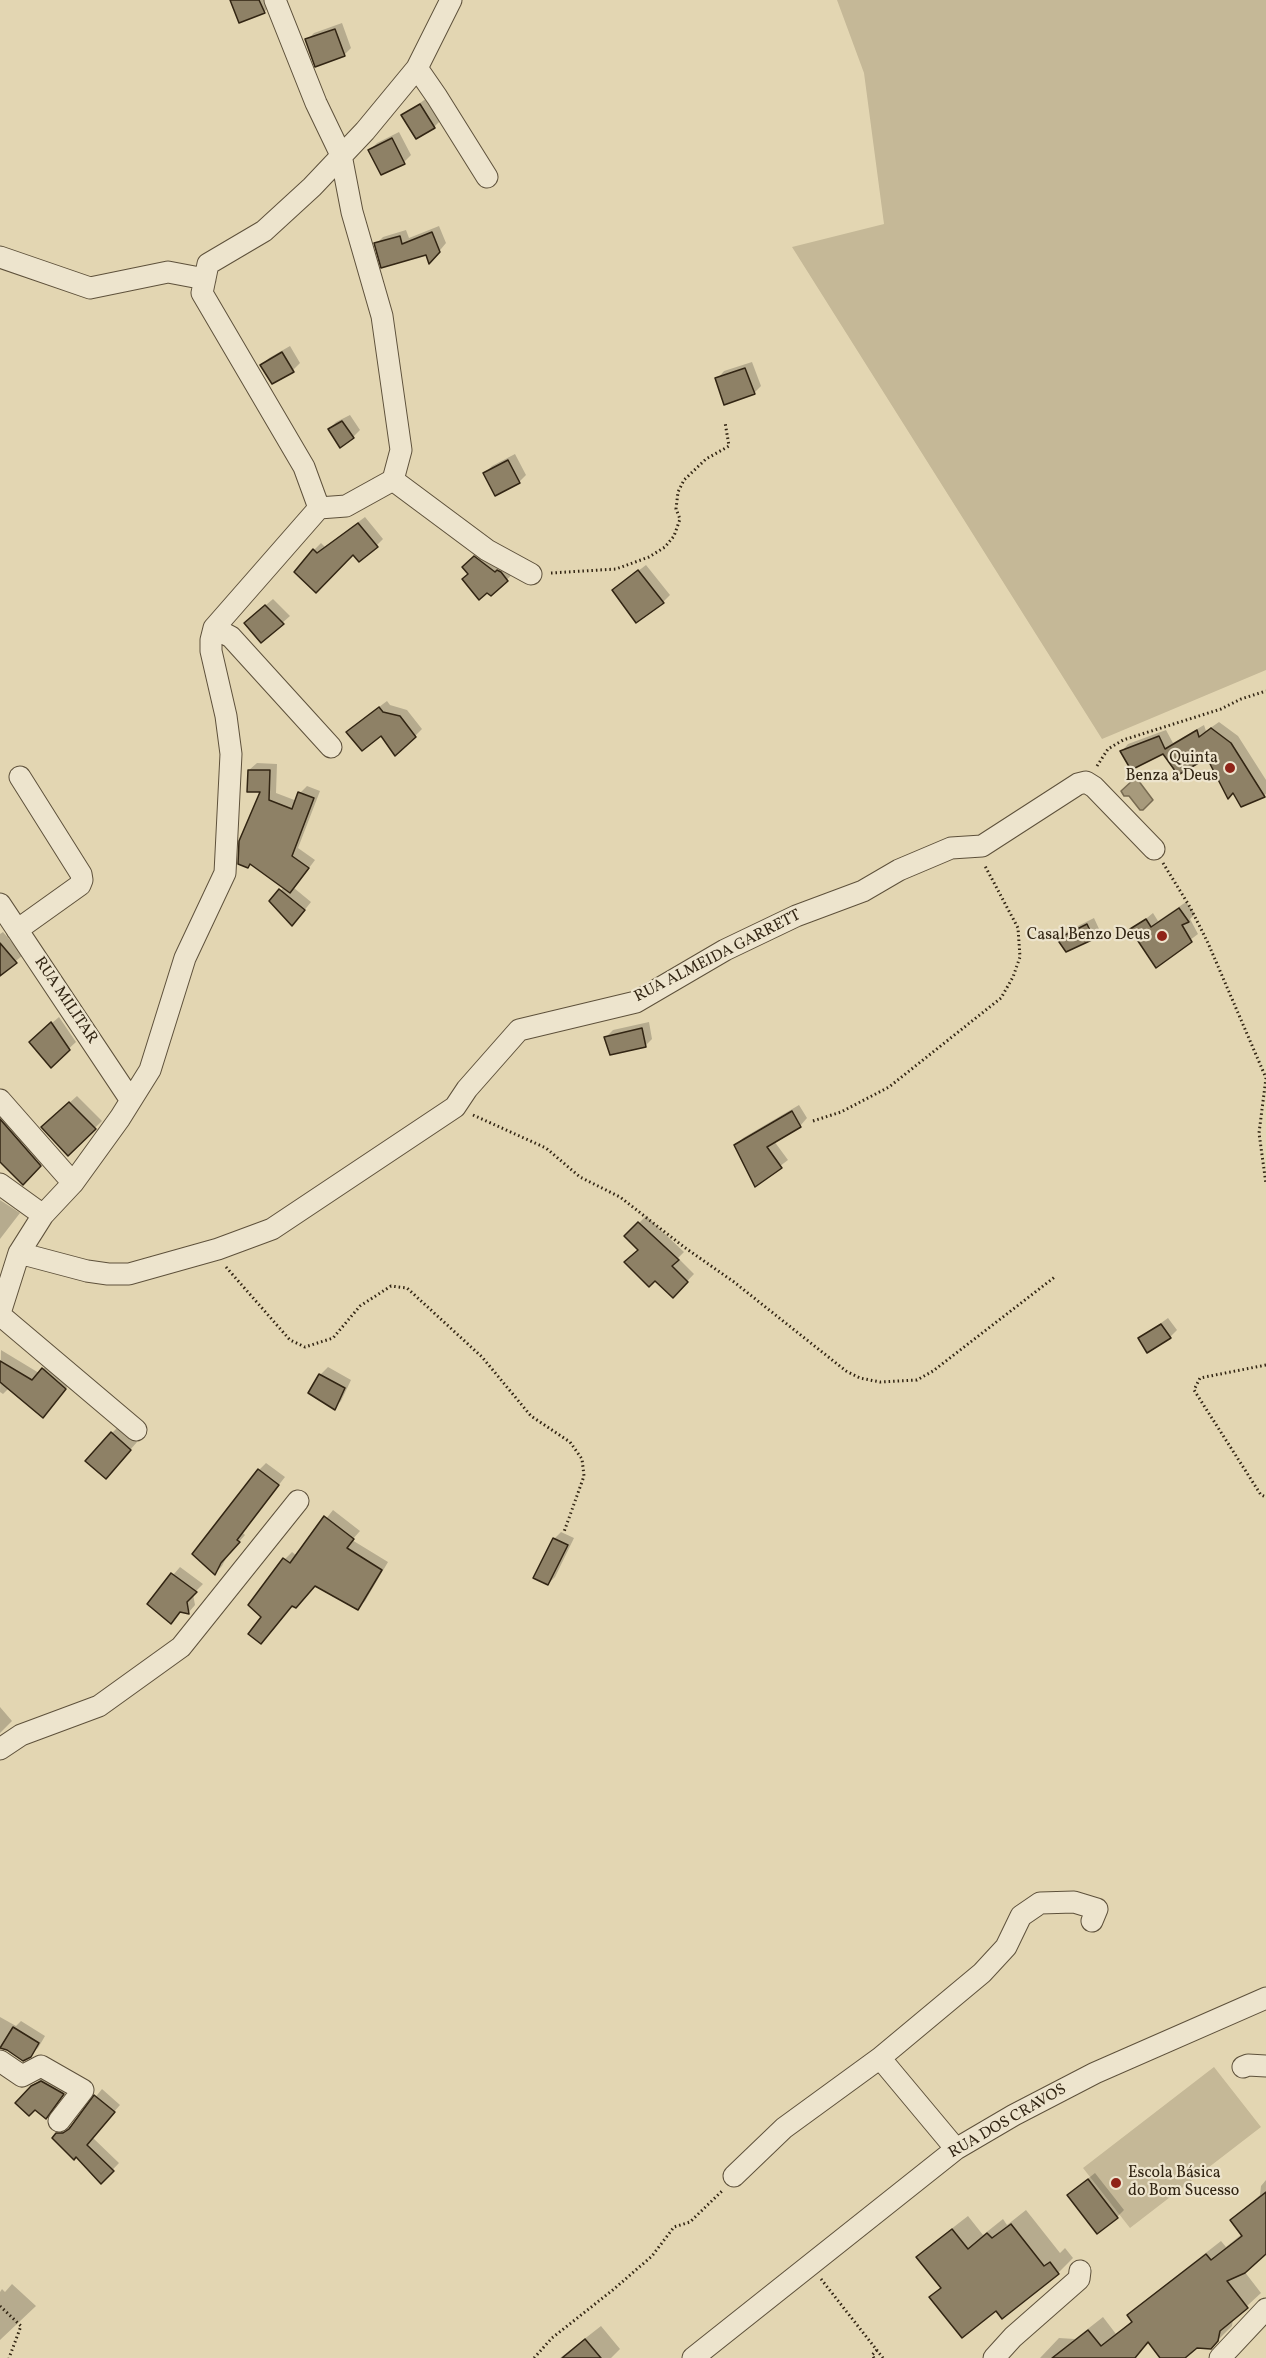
<!DOCTYPE html>
<html>
<head>
<meta charset="utf-8">
<style>
	body { margin:0 }
	canvas { display:block; background:#e3d6b2 }
</style>
</head>
<body>
<canvas width="1266" height="2358"></canvas>
<script>
const ctx = document.querySelector('canvas').getContext('2d');
ctx.lineJoin = 'round';
function fillPath(path, color) { ctx.fillStyle = color; ctx.fill(path, 'evenodd'); }
const poly = rows => new Path2D(rows.map(r => 'M' + r).join(''));
function strokePath(path, color, width, dash) { ctx.strokeStyle = color; ctx.lineWidth = width; ctx.lineCap = dash ? 'butt' : 'round'; ctx.setLineDash(dash || []); ctx.stroke(path); }
function label(font, color, halo, rows, align = 'center') {
  ctx.font = font + ' Vollkorn,serif'; ctx.lineWidth = 4.5; ctx.setLineDash([]); ctx.textBaseline = 'middle'; ctx.strokeStyle = halo; ctx.fillStyle = color; for (const [text, x, y, turn = 0] of rows) {
    ctx.save(); ctx.translate(x, y); ctx.rotate((+turn || 0) * Math.PI / 180); ctx.textAlign = isNaN(turn) ? turn : align; if (halo) ctx.strokeText(text, 0, 0); ctx.fillText(text, 0, 0); ctx.restore();
  }
}
fillPath(poly([
	[837,0,1266,0,1266,670,1102,739,792,247,884,224,864,73],
	[1214,2067,1261,2127,1130,2228,1083,2168]
]), '#c5b897');
const water = poly([
	[1133,780,1138,780,1153,800,1143,810,1140,810,1129,796,1124,796,1121,791,1133,780]
]);
fillPath(water, '#a79a7c');
strokePath(water, '#786b52', 1.5);
fillPath(poly([
	[233,0,269,0,271,5,264,12],
	[342,23,351,48,344,55,307,40,314,33],
	[427,98,441,120,434,127,403,115],
	[399,132,411,155,404,162,370,150,377,143],
	[439,226,446,243,436,255,376,244,383,237,406,230,409,238],
	[290,346,300,363,293,370,272,382,262,365,269,358],
	[752,362,761,386,754,393,717,379,724,371],
	[350,415,360,430,353,437,329,429,336,422],
	[515,454,526,475,519,482,485,473,492,466],
	[365,517,383,539,376,546,353,553,316,591,314,550,321,543,325,547],
	[482,550,514,573,491,594,471,560],
	[646,565,670,595,663,602,621,584],
	[273,599,290,616,262,641,253,616],
	[387,701,390,705,407,710,422,729,415,736,381,733,355,725],
	[1219,722,1238,736,1266,780,1266,794,1241,806,1234,791,1207,756,1164,752,1122,751,1128,744,1166,730,1173,743,1204,725,1206,731],
	[257,763,277,764,276,793,297,801,300,793,307,786,320,791,298,848,315,860,294,888,311,902,299,917,271,901,284,887,262,791,249,770],
	[1186,902,1195,914,1190,919,1198,934,1157,965,1132,930,1153,913,1158,921],
	[1094,918,1100,931,1093,938,1059,939,1066,932],
	[3,932,23,955,0,974,0,934],
	[59,1017,76,1042,51,1065,38,1035],
	[649,1022,652,1039,645,1046,606,1037,613,1030],
	[77,1096,102,1121,68,1154,50,1120],
	[799,1105,807,1118,800,1126,774,1141,788,1160,755,1185,736,1145,743,1138],
	[0,1106,47,1158,23,1183,0,1160],
	[0,1200,20,1213,0,1239],
	[646,1216,684,1252,678,1258,694,1274,673,1296,640,1250,626,1236],
	[1168,1318,1177,1330,1170,1337,1140,1338],
	[1,1350,39,1373,50,1362,72,1381,49,1409,9,1388,3,1394,0,1392],
	[328,1367,351,1380,341,1401,334,1408,310,1393,321,1374],
	[119,1426,137,1442,113,1470,112,1433],
	[266,1463,285,1477,242,1532,245,1535,228,1554,222,1566,215,1573,259,1470],
	[333,1510,360,1531,352,1540,388,1562,365,1601,358,1608,315,1584,293,1604,264,1617,250,1605,285,1559,292,1552,297,1556],
	[561,1532,574,1538,555,1577,548,1584,554,1539],
	[180,1567,203,1584,193,1594,195,1605,189,1612,149,1603],
	[0,1707,12,1721,0,1733],
	[0,2017,16,2026,21,2021,45,2036,38,2048,30,2055,0,2048],
	[49,2074,68,2086,53,2110,46,2117,35,2108,17,2103,40,2079],
	[102,2089,120,2105,92,2137,119,2163,101,2182,57,2134,65,2127,72,2126],
	[1095,2173,1124,2210,1117,2217,1076,2188],
	[1266,2180,1266,2253,1244,2271,1261,2293,1233,2319,1232,2326,1210,2348,1197,2347,1182,2358,1162,2358,1150,2342,1133,2358,1040,2358,1059,2338,1075,2339,1103,2317,1116,2334,1133,2320,1129,2316,1143,2302,1221,2241,1226,2247,1242,2234,1232,2220,1260,2195,1261,2186],
	[1026,2210,1060,2253,1065,2248,1073,2258,1058,2273,1002,2316,996,2309,931,2297,942,2287,918,2257,933,2243,968,2216,983,2235,1003,2219,1007,2225],
	[12,2284,36,2306,0,2340,0,2292,2,2289,5,2292],
	[601,2326,620,2349,611,2358,560,2358]
]), '#0003');
const building = poly([
	[230,0,259,0,265,13,239,23,230,0],
	[335,29,345,56,315,67,305,39,335,29],
	[420,104,435,128,416,139,401,115,420,104],
	[392,138,405,164,381,175,368,150,392,138],
	[432,232,440,252,429,264,426,255,381,268,374,243,400,236,402,244,432,232],
	[282,352,294,372,272,384,260,365,282,352],
	[745,368,755,394,724,405,715,378,745,368],
	[342,421,354,438,340,448,328,429,342,421],
	[508,460,520,483,495,496,483,473,508,460],
	[358,523,378,547,359,562,353,555,316,593,294,572,313,549,317,553,358,523],
	[474,556,495,572,497,570,501,572,508,581,491,596,487,593,479,600,462,579,468,574,462,567,474,556],
	[638,570,664,603,636,623,612,590,638,570],
	[265,605,284,624,261,643,244,623,265,605],
	[379,707,383,712,400,716,416,737,395,756,381,736,362,751,346,732,379,707],
	[1211,728,1231,743,1265,797,1241,807,1233,793,1228,799,1207,758,1178,775,1163,754,1131,770,1120,751,1159,736,1165,749,1197,730,1199,737,1211,728],
	[248,770,270,770,269,800,292,809,298,792,314,798,292,856,309,868,290,893,250,864,248,868,238,864,239,841,260,792,247,792,248,770],
	[279,889,305,910,292,926,269,901,279,889],
	[1179,908,1189,922,1182,925,1192,942,1156,968,1130,929,1146,919,1151,927,1179,908],
	[1087,924,1094,939,1066,952,1057,939,1087,924],
	[0,943,17,963,0,976,0,943],
	[51,1022,70,1050,51,1068,29,1042,51,1022],
	[642,1028,646,1047,610,1055,604,1037,642,1028],
	[69,1102,96,1129,68,1156,41,1127,69,1102],
	[792,1111,801,1127,767,1147,782,1168,755,1187,734,1145,792,1111],
	[0,1119,41,1166,23,1185,0,1162,0,1119],
	[638,1222,679,1260,672,1266,688,1282,673,1298,655,1281,649,1287,624,1262,638,1250,624,1236,638,1222],
	[1161,1324,1171,1338,1147,1353,1138,1338,1161,1324],
	[0,1361,32,1380,42,1368,66,1389,43,1418,0,1382,0,1361],
	[319,1374,345,1388,335,1410,308,1393,319,1374],
	[111,1432,131,1450,106,1479,85,1461,111,1432],
	[258,1469,279,1485,237,1540,240,1542,221,1563,215,1575,192,1554,258,1469],
	[324,1516,354,1539,347,1548,382,1570,358,1610,315,1586,296,1608,292,1606,261,1644,248,1634,261,1617,248,1605,283,1558,290,1563,324,1516],
	[553,1538,568,1545,548,1585,533,1578,553,1538],
	[171,1573,197,1592,187,1602,189,1614,180,1612,171,1624,147,1604,171,1573],
	[13,2027,39,2043,31,2057,23,2061,7,2050,0,2048,13,2027],
	[41,2081,64,2094,46,2119,35,2110,29,2116,15,2103,31,2086,41,2081],
	[94,2095,115,2112,87,2145,114,2171,101,2184,76,2157,74,2160,52,2138,56,2133,63,2133,69,2129,94,2095],
	[1088,2179,1118,2218,1097,2234,1067,2195,1088,2179],
	[1266,2192,1266,2254,1245,2273,1227,2281,1248,2308,1220,2331,1218,2341,1211,2349,1197,2348,1185,2358,1160,2358,1148,2342,1135,2358,1052,2358,1088,2330,1101,2346,1132,2322,1127,2315,1206,2254,1211,2260,1242,2236,1230,2220,1266,2192],
	[1011,2224,1044,2266,1050,2262,1059,2274,1002,2319,996,2311,962,2338,929,2297,941,2288,916,2257,952,2229,968,2249,987,2233,992,2238,1011,2224],
	[585,2339,601,2358,562,2358,585,2339]
]);
fillPath(building, '#8e8166');
strokePath(building, '#322513', 1.5);
const minor = poly([
	[275,0,316,103,341,155,352,212,382,316,401,450,393,480,346,506,319,508],
	[417,68,437,97,487,177],
	[0,257,90,288,168,272,205,279],
	[393,480,487,550,531,574],
	[319,508,304,467,202,293,208,264,264,231,312,187,365,131,417,68,451,0],
	[214,628,231,637,331,747],
	[0,904,130,1099],
	[17,930,80,885,82,880,81,874,20,777],
	[0,1100,73,1183],
	[0,1184,43,1215],
	[19,1253,87,1271,108,1274,129,1274,218,1249,272,1229,455,1107,467,1089,519,1030,636,1002,725,950,796,916,863,891,899,870,951,848,982,846,1078,784,1086,782,1094,787,1154,849],
	[0,1313,19,1253,43,1215,73,1183,120,1118,150,1070,185,958,225,873,231,754,226,716,211,651,211,640,214,628,319,508],
	[0,1315,136,1430],
	[0,1749,21,1735,99,1706,181,1647,298,1501],
	[880,2058,982,1973,1006,1947,1021,1916,1040,1903,1074,1902,1097,1909,1092,1921],
	[0,2061,22,2076,41,2066,83,2090,59,2121],
	[1243,2067,1248,2065,1266,2066],
	[734,2176,784,2128,880,2058,956,2149],
	[693,2358,956,2149,1014,2115,1095,2073,1266,1998],
	[994,2358,1013,2337,1079,2279,1080,2271],
	[1220,2358,1266,2309]
]);
strokePath(minor, '#5e513b', 23);
strokePath(poly([
	[551,573,616,569,649,557,665,547,674,536,680,519,676,509,678,492,684,480,706,459,729,446,725,422],
	[1097,766,1108,749,1123,740,1221,709,1241,699,1266,691],
	[1163,863,1190,907,1208,943,1266,1078,1259,1133,1266,1184],
	[473,1115,546,1148,580,1177,620,1197,684,1247,734,1282,846,1371,860,1378,880,1382,917,1380,933,1371,1056,1276],
	[813,1121,841,1112,889,1087,1001,998,1013,977,1020,957,1018,928,984,864],
	[226,1267,290,1340,305,1347,333,1338,360,1306,391,1286,407,1288,482,1357,531,1416,570,1442,582,1459,584,1476,564,1532],
	[1266,1365,1200,1378,1194,1390,1261,1495,1266,1497],
	[821,2279,883,2358],
	[0,2306,21,2326,9,2358],
	[534,2358,552,2338,614,2289,652,2256,674,2227,690,2222,722,2191],
	[874,2358,872,2355,877,2350]
]), '#322513', 3, [1.5, 3]);
strokePath(minor, '#ede4cd', 21);
for (const [x, y, r, color] of [
	[1230,768,6,"#8f2418"],
	[1162,936,6,"#8f2418"],
	[1116,2183,6,"#8f2418"]
]) { const dot = new Path2D(); dot.arc(x, y, r, 0, 2 * Math.PI); ctx.fillStyle = color; ctx.fill(dot); strokePath(dot, '#ede4cd', 2); }
label('16px', '#322513', '#ede4cd', [
	["Quinta",1218,759],
	["Benza a Deus",1218,777],
	["Casal Benzo Deus",1150,936],
	["Escola Básica",1128,2174,"left"],
	["do Bom Sucesso",1128,2192,"left"]
], 'right');
label('16px', '#322513', '#ede4cd', [
	["RUA ALMEIDA GARRETT",718,957,-27],
	["RUA MILITAR",65,1001,56],
	["RUA DOS CRAVOS",1008,2122,-30]
]);
</script>
</body>
</html>
